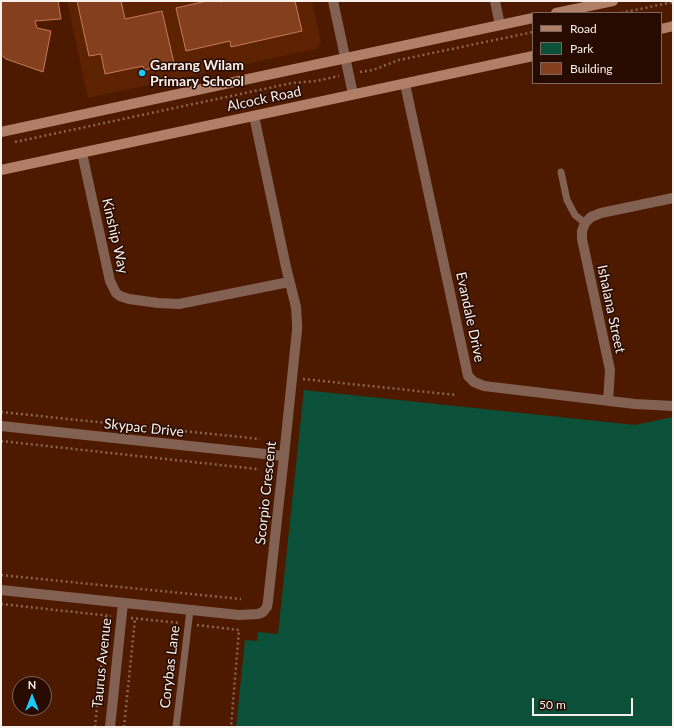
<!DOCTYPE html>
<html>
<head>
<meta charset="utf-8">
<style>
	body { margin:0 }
	#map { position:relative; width:674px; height:728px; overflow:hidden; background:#4d1a00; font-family:Lato,sans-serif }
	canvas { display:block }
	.frame { position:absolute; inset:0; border:2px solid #f9f0ec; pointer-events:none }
	.legend { position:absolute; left:532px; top:12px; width:130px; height:72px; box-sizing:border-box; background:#270b01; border:1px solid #7b675f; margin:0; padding:5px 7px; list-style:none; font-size:12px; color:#f9f0ec }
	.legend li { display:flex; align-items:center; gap:8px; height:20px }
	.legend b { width:20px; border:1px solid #7b675f }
	.north { position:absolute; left:12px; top:676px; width:40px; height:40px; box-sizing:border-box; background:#270b01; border:1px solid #7b675f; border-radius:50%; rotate:0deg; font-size:11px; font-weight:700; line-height:16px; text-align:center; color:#f9f0ec }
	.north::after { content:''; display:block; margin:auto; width:14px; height:18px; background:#1bcafc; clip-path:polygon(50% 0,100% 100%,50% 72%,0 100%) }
	.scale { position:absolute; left:532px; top:698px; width:101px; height:18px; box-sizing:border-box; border:2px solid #f9f0ec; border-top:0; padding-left:5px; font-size:12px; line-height:14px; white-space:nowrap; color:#f9f0ec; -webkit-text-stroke:3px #270b01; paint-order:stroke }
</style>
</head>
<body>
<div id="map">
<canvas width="674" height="728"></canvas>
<div class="frame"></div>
<ul class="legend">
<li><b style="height:5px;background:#b17e67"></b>Road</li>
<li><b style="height:11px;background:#0b513a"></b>Park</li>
<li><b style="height:11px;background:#84401e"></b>Building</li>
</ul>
<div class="north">N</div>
<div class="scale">50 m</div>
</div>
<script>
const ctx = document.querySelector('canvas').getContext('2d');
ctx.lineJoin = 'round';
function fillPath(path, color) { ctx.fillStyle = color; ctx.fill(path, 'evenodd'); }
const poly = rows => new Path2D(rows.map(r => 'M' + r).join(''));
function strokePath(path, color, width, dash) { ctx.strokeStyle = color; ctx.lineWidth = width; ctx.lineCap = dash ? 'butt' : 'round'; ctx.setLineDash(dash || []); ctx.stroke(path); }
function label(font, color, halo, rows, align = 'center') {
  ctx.font = font + ' Lato,sans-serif'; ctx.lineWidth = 3; ctx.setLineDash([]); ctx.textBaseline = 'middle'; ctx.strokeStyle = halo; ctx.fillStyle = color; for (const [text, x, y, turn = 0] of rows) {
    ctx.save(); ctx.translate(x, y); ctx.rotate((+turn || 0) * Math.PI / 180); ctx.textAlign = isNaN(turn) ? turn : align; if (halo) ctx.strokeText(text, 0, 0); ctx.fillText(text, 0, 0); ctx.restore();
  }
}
fillPath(poly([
	[67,1,312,1,321,42,316,49,88,98]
]), '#5c2202');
fillPath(poly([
	[304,390,635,425,673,417,673,727,236,727,245,640,257,641,258,632,278,634]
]), '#0b513a');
const building = poly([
	[1,1,58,1,61,19,35,21,37,28,51,31,43,72,6,59,1,55,1,1],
	[77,1,121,1,125,19,162,11,174,63,144,70,143,66,105,74,101,54,89,56,77,1],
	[207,1,220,1,220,2,224,1,295,1,302,31,231,47,230,41,186,51,176,8,207,1]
]);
fillPath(building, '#84401e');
strokePath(building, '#c67a57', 1);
strokePath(poly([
	[621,13,673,2],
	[360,72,373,70,399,60,533,32],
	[15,142,292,83,316,81,339,76],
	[303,379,456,395],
	[1,412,260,439],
	[1,441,257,469],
	[1,575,241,599],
	[1,604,111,616],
	[131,618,180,623],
	[197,625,239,630,231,727],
	[95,727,106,616],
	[124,727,135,619]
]), '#896552', 2.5, [2, 3]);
strokePath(poly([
	[561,172,567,200,575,215,585,223],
	[176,727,190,610]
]), '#826153', 7);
strokePath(poly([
	[333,1,353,94],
	[495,1,500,25],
	[405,84,468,376,474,382,484,386,635,404,673,406],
	[82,153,110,281,116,293,120,296,129,299,158,303,179,304,289,282],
	[608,401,610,370,582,239,582,231,585,223,591,217,601,213,673,198],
	[1,426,284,456],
	[1,590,239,615,258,614,263,612,267,607,268,601,284,456,297,330,297,323,296,307,286,267,254,116],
	[110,727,123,603]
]), '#826153', 10);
strokePath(poly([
	[556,13,613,1],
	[661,29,673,26],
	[1,132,533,18],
	[1,170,533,56]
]), '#b17e67', 10);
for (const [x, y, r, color] of [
	[142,73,4,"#1bcafc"]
]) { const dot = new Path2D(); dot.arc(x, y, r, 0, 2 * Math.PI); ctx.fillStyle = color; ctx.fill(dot); strokePath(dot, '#270b01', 1.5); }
label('bold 14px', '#f9f0ec', '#270b01', [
	["Garrang Wilam",150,65],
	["Primary School",150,81]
], 'left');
label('14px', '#f9f0ec', '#270b01', [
	["Alcock Road",264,99,-12],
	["Kinship Way",115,236,77],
	["Ishalana Street",611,309,78],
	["Evandale Drive",470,317,78],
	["Skypac Drive",144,428,6],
	["Scorpio Crescent",266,493,-84],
	["Taurus Avenue",102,663,-84],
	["Corybas Lane",170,667,-83]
]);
</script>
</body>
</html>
